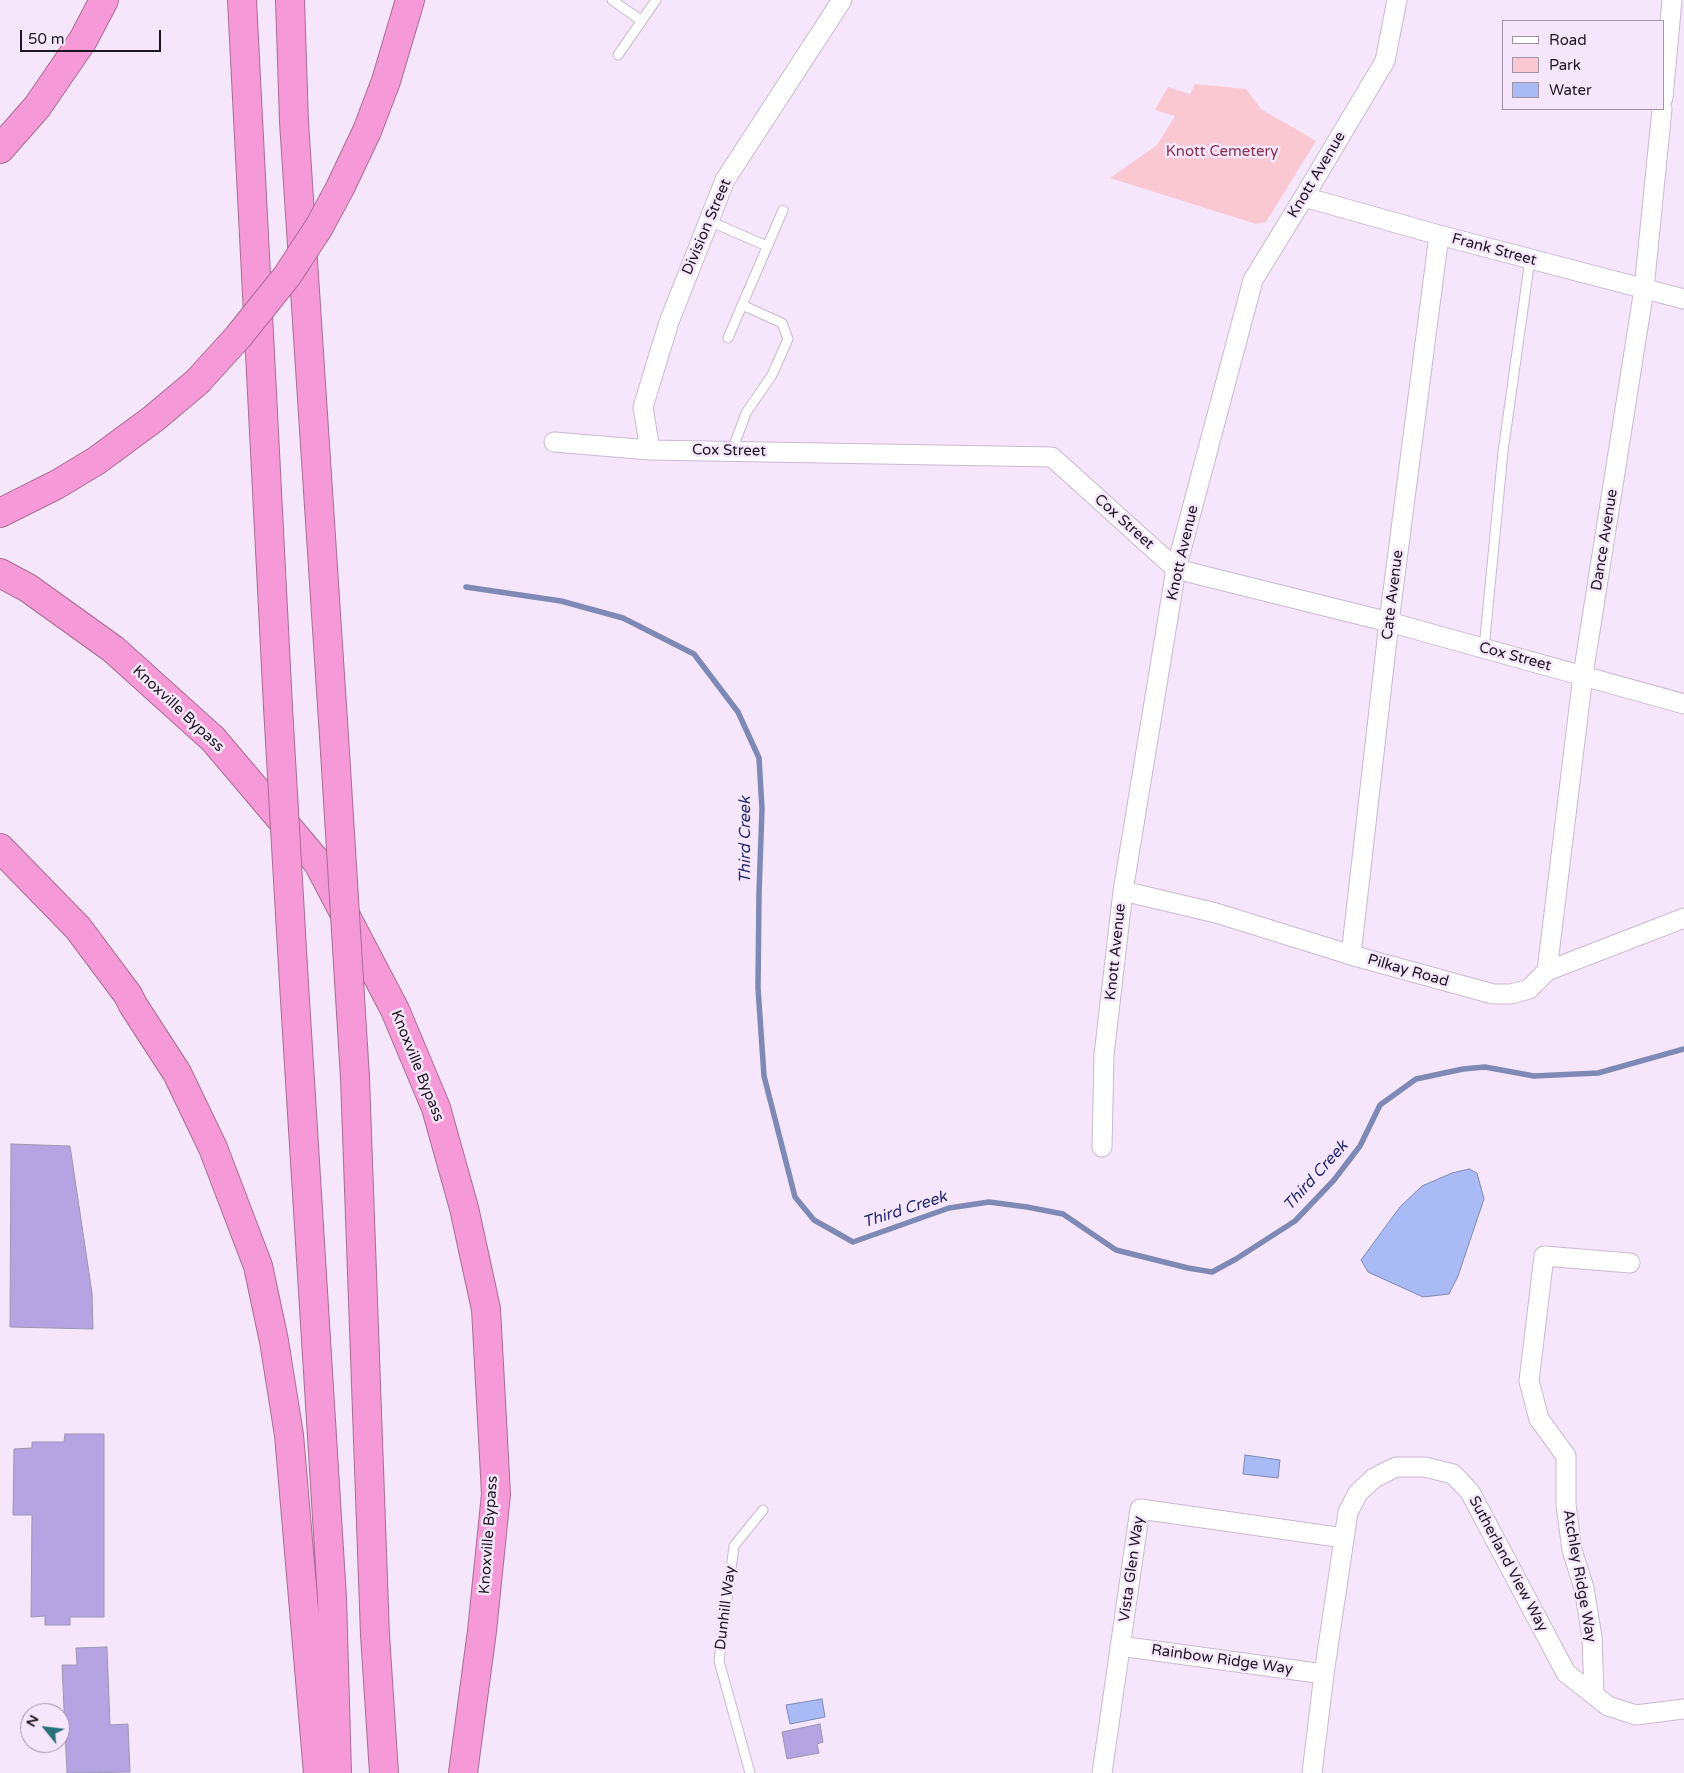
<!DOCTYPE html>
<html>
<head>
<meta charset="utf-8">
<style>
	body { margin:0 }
	#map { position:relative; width:1684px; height:1773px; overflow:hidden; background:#f6e6fc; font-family:"Varela Round",sans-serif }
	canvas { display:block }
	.legend { position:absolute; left:1502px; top:20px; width:162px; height:90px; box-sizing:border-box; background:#f6e6fc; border:1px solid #a093a4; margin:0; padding:6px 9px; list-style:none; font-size:15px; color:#1e1720 }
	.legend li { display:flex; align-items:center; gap:10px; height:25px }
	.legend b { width:25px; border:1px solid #a093a4 }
	.north { position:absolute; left:20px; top:1703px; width:50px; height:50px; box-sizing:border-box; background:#f6e6fc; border:1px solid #a093a4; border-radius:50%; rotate:299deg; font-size:14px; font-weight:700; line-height:20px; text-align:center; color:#1e1720 }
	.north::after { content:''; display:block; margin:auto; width:18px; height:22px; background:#287179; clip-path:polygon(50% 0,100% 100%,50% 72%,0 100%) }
	.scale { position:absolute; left:20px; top:30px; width:141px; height:22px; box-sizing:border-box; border:2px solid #1e1720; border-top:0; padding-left:6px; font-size:15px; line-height:18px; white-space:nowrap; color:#1e1720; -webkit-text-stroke:4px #f6e6fc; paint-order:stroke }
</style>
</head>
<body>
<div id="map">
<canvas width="1684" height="1773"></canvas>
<ul class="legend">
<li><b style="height:6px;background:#fff"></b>Road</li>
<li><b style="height:14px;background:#fac8d3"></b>Park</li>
<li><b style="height:14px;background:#a9baf5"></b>Water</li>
</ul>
<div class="north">N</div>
<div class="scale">50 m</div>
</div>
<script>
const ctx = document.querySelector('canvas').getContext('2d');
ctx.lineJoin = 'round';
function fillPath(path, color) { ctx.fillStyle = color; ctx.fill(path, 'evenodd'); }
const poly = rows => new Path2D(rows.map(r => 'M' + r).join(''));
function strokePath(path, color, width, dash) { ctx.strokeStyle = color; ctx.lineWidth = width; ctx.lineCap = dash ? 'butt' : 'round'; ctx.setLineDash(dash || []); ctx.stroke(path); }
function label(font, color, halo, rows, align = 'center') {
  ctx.font = font + ' "Varela Round",sans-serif'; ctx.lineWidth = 5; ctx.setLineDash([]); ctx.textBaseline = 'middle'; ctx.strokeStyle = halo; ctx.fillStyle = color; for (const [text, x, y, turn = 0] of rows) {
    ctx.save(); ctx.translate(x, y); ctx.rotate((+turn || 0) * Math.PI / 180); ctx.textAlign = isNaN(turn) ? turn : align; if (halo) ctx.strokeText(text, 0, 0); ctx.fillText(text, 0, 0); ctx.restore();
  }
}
fillPath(poly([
	[1195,84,1246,89,1261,109,1316,141,1266,222,1256,224,1110,178,1157,145,1175,116,1155,110,1168,87,1190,94]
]), '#fac8d3');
const water = poly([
	[1469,1169,1477,1173,1484,1199,1458,1276,1449,1294,1423,1297,1368,1272,1361,1260,1400,1207,1422,1186,1452,1173,1469,1169],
	[1245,1455,1280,1460,1278,1478,1243,1474,1245,1455],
	[822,1699,825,1717,790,1724,786,1705,822,1699]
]);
fillPath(water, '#a9baf5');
strokePath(water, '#7f89b5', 1);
strokePath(poly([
	[466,587,561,601,623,618,694,654,738,712,759,758,762,809,759,893,758,988,764,1076,795,1197,814,1220,853,1242,949,1208,989,1202,1027,1207,1063,1214,1116,1250,1188,1268,1212,1272,1236,1259,1295,1221,1334,1180,1360,1146,1380,1105,1416,1079,1463,1069,1485,1067,1534,1076,1598,1073,1684,1049]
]), '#7f89b5', 5.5);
const building = poly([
	[11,1144,70,1146,92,1293,93,1329,10,1327,11,1144],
	[65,1434,104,1434,104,1617,70,1617,70,1625,45,1625,45,1616,31,1617,32,1515,13,1515,14,1449,32,1448,32,1442,64,1442,65,1434],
	[107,1647,110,1725,128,1724,130,1772,67,1773,62,1665,77,1665,76,1648,107,1647],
	[820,1724,823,1742,817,1744,819,1753,787,1759,782,1732,820,1724]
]);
fillPath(building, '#b4a5e2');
strokePath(building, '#9c96b2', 1);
const lane = poly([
	[612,0,642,21],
	[618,55,656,0],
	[709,221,767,246],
	[728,338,783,210],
	[732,451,746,413,772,375,788,339,782,323,742,305],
	[1484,648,1503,452,1530,259],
	[750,1773,719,1661,734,1546,763,1510]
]);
const street = poly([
	[1663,98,1672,0],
	[1304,197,1439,235,1684,299],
	[554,442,650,450,1052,457,1176,569,1389,622,1684,704],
	[650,450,643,407,669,322,725,180,842,0],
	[1123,891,1216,913,1351,955,1493,994,1511,994,1529,989,1547,971,1684,918],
	[1351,955,1389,622,1439,235],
	[1547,971,1583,675,1644,289,1662,109],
	[1102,1147,1104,1055,1123,891,1176,569,1253,280,1304,197,1385,61,1397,0],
	[1120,1646,1324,1674],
	[1594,1694,1592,1637,1584,1588,1572,1550,1566,1505,1566,1456,1539,1419,1529,1381,1544,1256,1630,1263],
	[1102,1773,1140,1509,1344,1538],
	[1312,1773,1324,1674,1348,1512,1358,1493,1374,1478,1396,1467,1425,1467,1453,1474,1470,1492,1566,1673,1608,1706,1636,1715,1684,1709]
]);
const highway = poly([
	[242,0,278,707],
	[290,0,294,122,335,752],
	[367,131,386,81,410,0],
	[0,149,37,107,83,40,104,0],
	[0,513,56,485,96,461,153,419,197,382],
	[0,573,28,588,113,649,213,739,318,863,395,1010,436,1108,464,1208,486,1309,496,1494,482,1631,463,1773],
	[0,848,78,928,128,995,133,1005,177,1073,213,1148,258,1266,274,1341,289,1435,318,1773],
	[294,984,332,1598,337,1773],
	[355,1078,375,1635,384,1773]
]);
strokePath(lane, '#cbb8d2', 11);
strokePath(street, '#cbb8d2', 21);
strokePath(highway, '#aa6c96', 30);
strokePath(lane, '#fff', 9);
strokePath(street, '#fff', 19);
strokePath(highway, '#f59ad6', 28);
const highwayBridge = poly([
	[197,382,238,337,287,276,319,227,340,188,367,131],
	[278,707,294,984],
	[335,752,355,1078]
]);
strokePath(highwayBridge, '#aa6c96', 30, []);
strokePath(highwayBridge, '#f59ad6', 28);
label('15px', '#86324d', '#f6e6fc', [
	["Knott Cemetery",1222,152]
]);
label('15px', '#1e1720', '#f6e6fc', [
	["Knott Avenue",1317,175,-59],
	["Division Street",707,227,-67],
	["Frank Street",1494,250,15],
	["Cox Street",729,451,1],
	["Cox Street",1124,522,42],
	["Dance Avenue",1605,540,-81],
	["Knott Avenue",1183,553,-77],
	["Cate Avenue",1393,595,-83],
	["Cox Street",1515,657,15],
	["Knoxville Bypass",178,709,43],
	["Knott Avenue",1116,952,-84],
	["Pilkay Road",1408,971,16],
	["Knoxville Bypass",417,1066,68],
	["Knoxville Bypass",489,1535,-86],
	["Sutherland View Way",1508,1564,62],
	["Vista Glen Way",1132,1569,-82],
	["Atchley Ridge Way",1579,1576,80],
	["Dunhill Way",726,1608,-83],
	["Rainbow Ridge Way",1222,1660,8]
]);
label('italic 16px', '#232c70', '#f6e6fc', [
	["Third Creek",746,840,-90],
	["Third Creek",1316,1176,-48],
	["Third Creek",905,1210,-18]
]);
</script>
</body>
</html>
